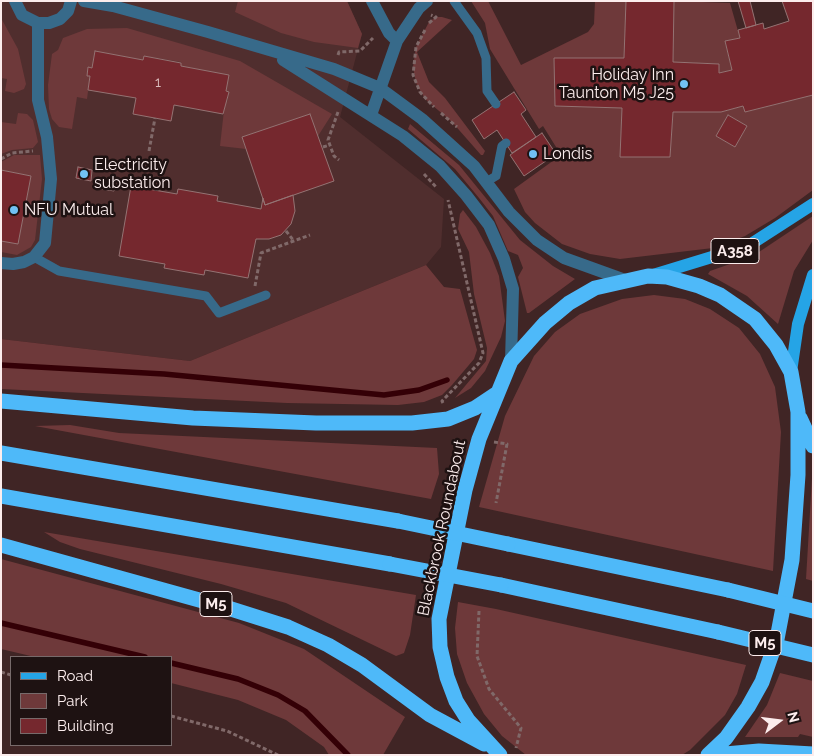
<!DOCTYPE html>
<html>
<head>
<meta charset="utf-8">
<style>
	body { margin:0 }
	#map { position:relative; width:814px; height:756px; overflow:hidden; background:#402525; font-family:Raleway,sans-serif }
	canvas { display:block }
	.frame { position:absolute; inset:0; border:2px solid #fceded; pointer-events:none }
	.legend { position:absolute; left:10px; top:656px; width:162px; height:90px; box-sizing:border-box; background:#1e1212; border:1px solid #776a6a; margin:0; padding:6px 9px; list-style:none; font-size:15px; color:#fceded }
	.legend li { display:flex; align-items:center; gap:10px; height:25px }
	.legend b { width:25px; border:1px solid #776a6a }
	.north { position:absolute; left:754px; top:696px; width:50px; height:50px; -webkit-text-stroke:4px #1e1212; paint-order:stroke; rotate:75deg; font-size:14px; font-weight:700; line-height:20px; text-align:center; color:#fceded }
	.north::after { content:''; display:block; margin:auto; width:18px; height:22px; background:#fceded; clip-path:polygon(50% 0,100% 100%,50% 72%,0 100%) }
</style>
</head>
<body>
<div id="map">
<canvas width="814" height="756"></canvas>
<div class="frame"></div>
<ul class="legend">
<li><b style="height:6px;background:#25a4e6"></b>Road</li>
<li><b style="height:14px;background:#6e393a"></b>Park</li>
<li><b style="height:14px;background:#75282e"></b>Building</li>
</ul>
<div class="north">N</div>
</div>
<script>
const ctx = document.querySelector('canvas').getContext('2d');
ctx.lineJoin = 'round';
function fillPath(path, color) { ctx.fillStyle = color; ctx.fill(path, 'evenodd'); }
const poly = rows => new Path2D(rows.map(r => 'M' + r).join(''));
function strokePath(path, color, width, dash) { ctx.strokeStyle = color; ctx.lineWidth = width; ctx.lineCap = dash ? 'butt' : 'round'; ctx.setLineDash(dash || []); ctx.stroke(path); }
function label(font, color, halo, rows, align = 'center') {
  ctx.font = font + ' Raleway,sans-serif'; ctx.lineWidth = 5; ctx.setLineDash([]); ctx.textBaseline = 'middle'; ctx.strokeStyle = halo; ctx.fillStyle = color; for (const [text, x, y, turn = 0] of rows) {
    ctx.save(); ctx.translate(x, y); ctx.rotate((+turn || 0) * Math.PI / 180); ctx.textAlign = isNaN(turn) ? turn : align; if (halo) ctx.strokeText(text, 0, 0); ctx.fillText(text, 0, 0); ctx.restore();
  }
}
fillPath(poly([
	[1,1,347,1,362,34,340,117,444,199,441,247,426,265,190,361,1,339]
]), '#502e2e');
fillPath(poly([
	[238,1,347,1,362,34,358,48,314,42,281,33,235,12],
	[471,1,488,1,521,65,588,32,594,24,595,1,626,1,624,58,554,58,555,106,622,108,620,157,670,157,673,112,721,112,743,106,746,112,813,95,813,190,775,218,745,236,713,248,620,259,590,254,562,244,535,223,525,212,514,189,561,155,543,126,539,129,490,49,485,23],
	[728,115,747,126,735,147,716,136],
	[674,1,730,3,740,38,725,42,732,70,719,73,719,64,673,62],
	[436,17,442,17,452,20,417,52,429,82,445,98,485,151,483,155,481,155,452,122,425,99,416,83,413,67,416,47,429,22],
	[1,18,18,49,26,84,24,89,14,93,5,91,7,79,1,78],
	[127,28,240,61,332,114,318,136,310,114,242,137,246,149,220,146,225,101,227,102,229,92,226,91,229,75,181,66,181,62,144,56,143,60,95,51,92,68,88,67,87,75,90,76,87,99,77,97,72,129,59,127,52,119,49,109,48,85,52,54,58,50,63,38,87,29],
	[18,113,27,114,33,120,38,142,33,148,12,150,1,154,1,122,16,124],
	[410,124,459,165,520,240,553,266,575,279,529,313,527,313,518,277,523,268,518,255,508,251,493,216,479,198,455,169,408,129],
	[14,155,40,155,42,179,35,240,31,247,17,255,1,252,1,241,18,244,31,176,1,170,1,162],
	[463,210,476,227,490,253,499,276,505,321,501,337,485,371,471,388,455,398,486,361,487,348,474,294,469,252,458,229,460,214],
	[813,216,813,240,794,271,778,324,747,296,708,274,710,271,753,256],
	[426,265,444,287,460,289,477,350,474,359,452,385,442,395,424,402,398,405,287,403,1,389,1,339,190,361],
	[654,295,685,299,710,309,739,328,760,354,775,387,781,432,773,571,479,507,505,416,534,356,555,332,580,314,622,299],
	[70,425,119,433,437,448,439,474,431,499,35,426],
	[812,478,813,480,813,581,806,579],
	[44,532,416,595,410,635,404,653,396,656,286,603,221,584,80,549,60,542],
	[1,559,239,623,304,649,405,717,383,755,329,755,324,747,286,720,238,700,171,683,171,657,35,657,1,649],
	[458,602,496,609,746,665,737,694,725,715,690,750,682,755,526,755,502,736,484,714,467,683,457,654,455,628],
	[780,673,813,681,813,737,800,734,798,737,745,737,767,705]
]), '#6e393a');
strokePath(poly([
	[1,365,164,374,384,395,419,390,447,380],
	[1,623,145,657],
	[171,663,238,679,278,695,305,711,348,755]
]), '#340006', 5.5);
const building = poly([
	[626,1,674,1,673,62,719,64,719,73,732,70,725,41,740,38,738,30,763,23,764,29,789,21,782,1,813,1,813,95,745,112,743,106,721,112,673,112,670,157,620,157,622,108,555,106,554,58,624,58,626,1],
	[738,1,750,1,756,25,746,28,738,1],
	[95,51,143,60,144,56,181,63,181,66,229,75,226,91,229,92,223,114,174,105,171,121,133,114,136,98,88,90,90,76,87,76,88,67,92,68,95,51],
	[514,92,526,110,521,114,536,137,512,153,497,130,484,139,472,120,514,92],
	[310,114,334,181,265,205,242,137,310,114],
	[728,115,747,126,735,147,716,136,728,115],
	[542,133,556,154,524,176,510,155,542,133],
	[78,167,92,170,91,181,76,178,78,167],
	[1,170,31,176,18,244,1,241,1,170],
	[103,180,115,182,114,191,102,189,103,180],
	[131,186,177,194,178,189,218,196,217,201,261,209,263,198,265,205,293,195,295,211,291,224,281,235,269,239,256,239,248,278,205,270,204,275,164,268,165,264,119,256,131,186]
]);
fillPath(building, '#75282e');
strokePath(building, '#947373', 1);
strokePath(poly([
	[429,23,436,17,431,15],
	[425,30,416,47,413,75,420,92,434,107],
	[338,55,339,52,360,51,373,38],
	[338,112,328,140,334,156,339,160],
	[441,113,457,127],
	[323,147,330,145],
	[149,151,155,118],
	[1,159,12,153,33,151],
	[424,174,437,188],
	[286,231,294,241],
	[255,286,261,253,310,235],
	[443,403,442,401,479,363,483,353,448,200],
	[494,442,507,444,496,503],
	[479,611,477,656,489,689,521,728,516,748],
	[1,672,11,675],
	[171,716,227,731,278,755]
]), '#806969', 3, [4, 2.5]);
strokePath(poly([
	[454,1,477,33,486,58,487,91,496,104],
	[486,182,496,176,502,146,506,143],
	[34,257,59,271,206,296,219,313,266,295]
]), '#376a8a', 9);
strokePath(poly([
	[15,1,22,15,38,23,49,23,60,19,68,11,71,1],
	[84,1,113,6,208,32,334,69,380,88,422,119,474,166,509,212,537,240,564,258,625,280],
	[372,1,389,33,397,41],
	[283,60,403,136,440,166,466,195,489,225,504,259,513,289,511,361],
	[371,115,397,41,419,8,427,1],
	[1,263,13,264,24,262,34,257,45,243,51,179,47,137,38,100,38,23]
]), '#376a8a', 12);
strokePath(poly([
	[653,275,748,246,813,204],
	[791,372,798,324,813,275]
]), '#25a4e6', 12);
strokePath(poly([
	[1,401,193,418,316,423,412,423,448,419,475,408,496,394],
	[800,418,813,446],
	[1,453,398,521],
	[1,496,390,564],
	[508,544,728,590],
	[1,545,228,608,288,627,328,645,362,665,430,715,484,744],
	[501,585,718,632],
	[500,755,468,720,456,701,447,677,440,647,439,619,465,490,479,439,511,361,545,323,569,303,595,288,648,276,667,277,699,286,720,295,755,319,776,345,791,372,798,412,798,475,792,560,777,639,762,682,748,707,726,738,708,755],
	[714,755,759,751,813,754]
]), '#4eb9f9', 15);
strokePath(poly([
	[398,521,508,544],
	[390,564,501,585],
	[728,590,813,611],
	[718,632,813,655]
]), '#4eb9f9', 15);
for (const [x, y, r, color] of [
	[684,84,5,"#71c1f4"],
	[533,154,5,"#71c1f4"],
	[84,174,5,"#71c1f4"],
	[14,210,5,"#71c1f4"]
]) { const dot = new Path2D(); dot.arc(x, y, r, 0, 2 * Math.PI); ctx.fillStyle = color; ctx.fill(dot); strokePath(dot, '#1e1212', 2); }
label('14px', '#dabcbd', null, [
	["1",158,83]
]);
for (const [x, y, w] of [
	[735,251,48],
	[216,604,32],
	[765,643,32]
]) { const box = new Path2D(); box.roundRect(x - w / 2, y - 12.5, w, 25, 4); ctx.fillStyle = '#1e1212'; ctx.fill(box); strokePath(box, '#fceded', 1); }
label('bold 15px', '#fceded', null, [
	["A358",735,251],
	["M5",216,604],
	["M5",765,643]
]);
label('16px', '#fceded', '#1e1212', [
	["Holiday Inn",674,75,"right"],
	["Taunton M5 J25",674,93,"right"],
	["Londis",543,154],
	["Electricity",94,165],
	["substation",94,183],
	["NFU Mutual",24,210]
], 'left');
label('16px', '#fceded', '#1e1212', [
	["Blackbrook Roundabout",442,528,-78]
]);
</script>
</body>
</html>
